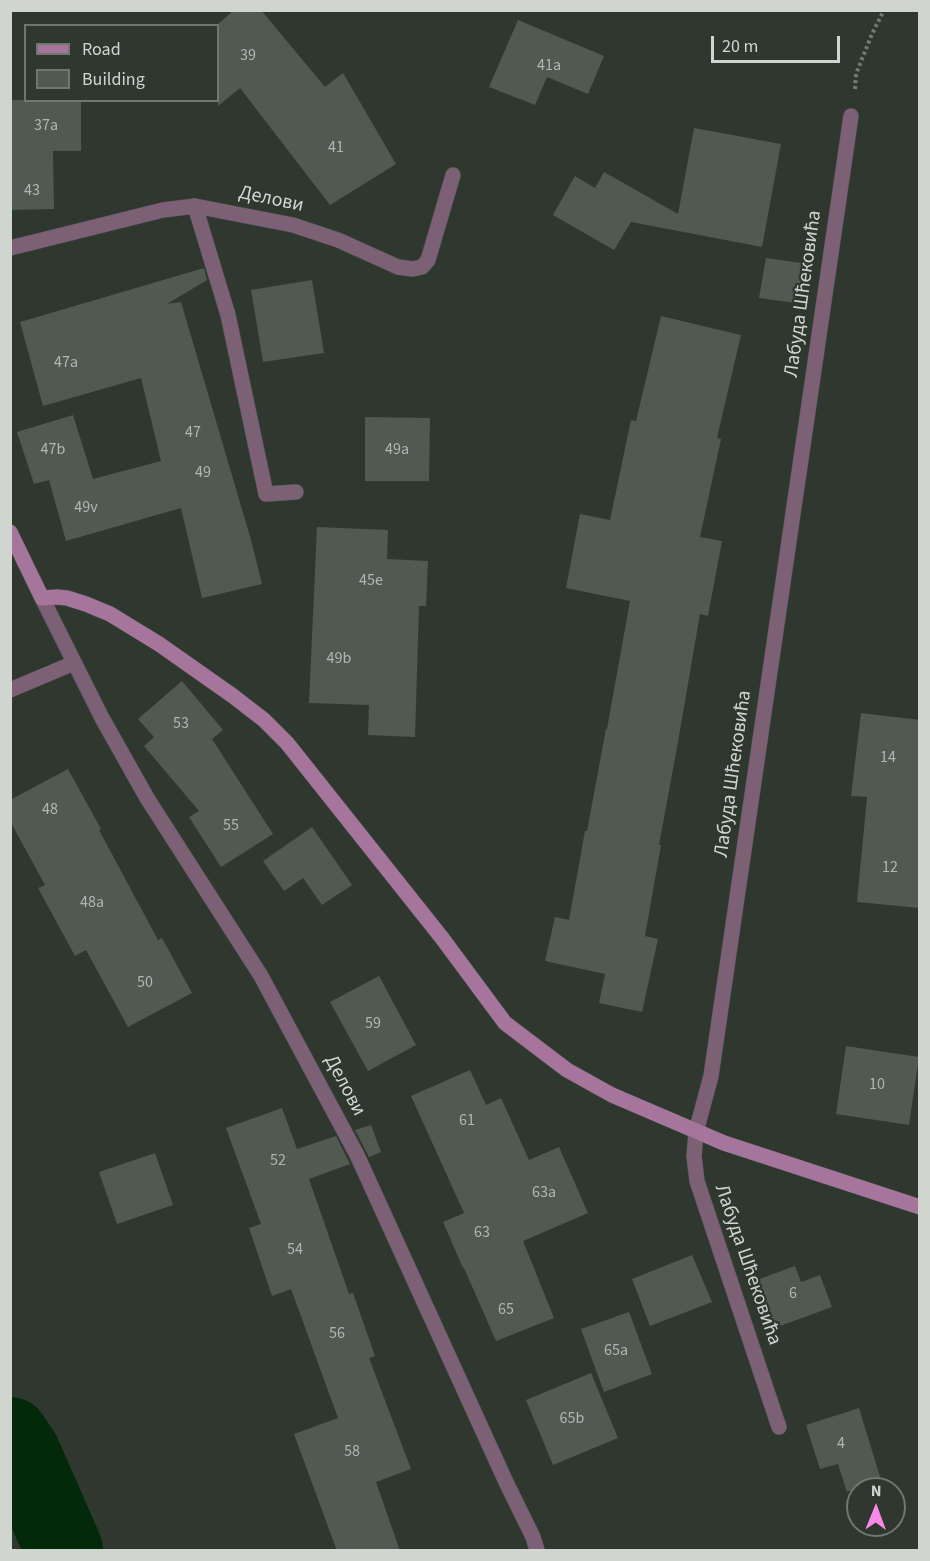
<!DOCTYPE html>
<html>
<head>
<meta charset="utf-8">
<style>
	body { margin:0 }
	#map { position:relative; width:930px; height:1561px; overflow:hidden; background:#2f382f; font-family:"Source Sans 3",sans-serif }
	canvas { display:block }
	.frame { position:absolute; inset:0; border:12px solid #d0d5d0; pointer-events:none }
	.legend { position:absolute; left:24px; top:24px; width:195px; height:78px; box-sizing:border-box; background:#2f382f; border:2px solid #6f776f; margin:0; padding:8px 10px; list-style:none; font-size:18px; color:#d0d5d0 }
	.legend li { display:flex; align-items:center; gap:12px; height:30px }
	.legend b { width:30px; border:2px solid #6f776f }
	.north { position:absolute; left:846px; top:1477px; width:60px; height:60px; box-sizing:border-box; background:#2f382f; border:2px solid #6f776f; border-radius:50%; rotate:1deg; font-size:16px; font-weight:700; line-height:24px; text-align:center; color:#d0d5d0 }
	.north::after { content:''; display:block; margin:auto; width:21px; height:27px; background:#fb87e6; clip-path:polygon(50% 0,100% 100%,50% 72%,0 100%) }
	.scale { position:absolute; left:711px; top:36px; width:129px; height:27px; box-sizing:border-box; border:3px solid #d0d5d0; border-top:0; padding-left:8px; font-size:18px; line-height:21px; white-space:nowrap; color:#d0d5d0; -webkit-text-stroke:4px #2f382f; paint-order:stroke }
</style>
</head>
<body>
<div id="map">
<canvas width="930" height="1561"></canvas>
<div class="frame"></div>
<ul class="legend">
<li><b style="height:8px;background:#a5759b"></b>Road</li>
<li><b style="height:16px;background:#505a51"></b>Building</li>
</ul>
<div class="north">N</div>
<div class="scale">20 m</div>
</div>
<script>
const ctx = document.querySelector('canvas').getContext('2d');
ctx.lineJoin = 'round';
const poly = rows => new Path2D(rows.map(r => 'M' + r).join(''));
function strokePath(path, color, width, dash) { ctx.strokeStyle = color; ctx.lineWidth = width; ctx.lineCap = dash ? 'butt' : 'round'; ctx.setLineDash(dash || []); ctx.stroke(path); }
function fillPath(path, color) { ctx.fillStyle = color; ctx.fill(path, 'evenodd'); }
function label(font, color, halo, rows, align = 'center') {
  ctx.font = font + ' "Source Sans 3",sans-serif'; ctx.lineWidth = 4.5; ctx.setLineDash([]); ctx.textBaseline = 'middle'; ctx.strokeStyle = halo; ctx.fillStyle = color; for (const [text, x, y, turn = 0] of rows) {
    ctx.save(); ctx.translate(x, y); ctx.rotate((+turn || 0) * Math.PI / 180); ctx.textAlign = isNaN(turn) ? turn : align; if (halo) ctx.strokeText(text, 0, 0); ctx.fillText(text, 0, 0); ctx.restore();
  }
}
strokePath(poly([
	[10,1436,22,1454,64,1550]
]), '#02290a', 78);
fillPath(poly([
	[234,10,261,10,325,87,343,73,396,164,330,205,240,88,218,106,218,24],
	[518,20,604,56,588,94,547,77,535,105,489,87],
	[10,100,81,100,81,151,53,151,54,209,10,210],
	[694,128,781,144,762,247,631,222,614,250,553,215,575,176,595,188,604,172,678,214],
	[766,258,808,264,802,304,759,298],
	[204,268,207,280,167,304,181,302,251,540,262,584,202,598,181,508,66,541,49,480,34,484,17,432,73,415,93,479,161,461,141,378,43,406,20,322],
	[312,280,324,353,263,362,251,290],
	[661,316,741,335,717,438,721,439,700,537,722,541,708,616,700,614,678,742,659,845,661,845,645,936,658,939,642,1012,599,1003,605,974,545,961,555,917,569,920,585,831,587,831,606,729,607,729,630,601,566,588,580,514,610,520,631,420,636,421],
	[365,417,430,418,429,481,365,481],
	[317,527,388,530,387,559,428,561,426,606,419,606,415,737,368,735,369,705,309,703],
	[182,681,223,730,212,739,273,834,221,867,189,817,199,811,144,746,154,737,138,719],
	[861,713,920,720,920,908,857,902,867,797,851,796],
	[68,769,101,829,99,830,158,940,162,938,192,993,128,1027,86,950,75,956,38,888,45,885,10,821,10,800],
	[312,827,352,885,322,905,303,878,284,891,263,861],
	[379,976,416,1045,368,1071,330,1002],
	[846,1046,919,1057,909,1125,836,1114],
	[470,1070,486,1105,501,1098,529,1160,559,1147,588,1213,523,1241,554,1318,496,1341,464,1268,463,1268,443,1222,464,1213,411,1096],
	[282,1108,297,1149,336,1136,350,1164,309,1179,349,1294,353,1293,375,1356,369,1358,411,1469,376,1482,400,1551,337,1551,294,1434,338,1418,291,1289,272,1296,249,1228,261,1224,226,1128],
	[371,1125,381,1152,369,1157,355,1130],
	[155,1153,173,1205,117,1224,99,1172],
	[692,1255,712,1302,650,1326,632,1279],
	[795,1266,801,1282,820,1275,832,1307,772,1329,754,1281],
	[629,1312,652,1374,604,1392,581,1329],
	[591,1373,618,1438,553,1465,526,1400],
	[859,1408,881,1480,847,1492,838,1464,820,1469,806,1425]
]), '#505a51');
const lane = poly([
	[195,206,228,315,266,494,296,492],
	[10,690,74,663]
]);
const street = poly([
	[10,248,163,210,195,206,293,225,338,240,398,267,413,269,422,267,428,260,453,175],
	[42,598,102,718,147,798,261,976,357,1155,506,1482,533,1537,537,1550],
	[779,1427,697,1181,694,1156,696,1132,711,1076,851,116]
]);
const secondary = poly([
	[10,532,42,598,57,597,67,598,86,604,110,614,159,644,233,696,264,720,287,743,442,938,505,1023,567,1070,612,1095,724,1143,920,1207]
]);
strokePath(lane, '#4c544c', 16);
strokePath(street, '#4c544c', 16);
strokePath(secondary, '#4c544c', 16);
strokePath(poly([
	[855,89,856,74,872,34,884,10]
]), '#747b74', 4, [3, 3]);
strokePath(lane, '#7d5f76', 15);
strokePath(street, '#7d5f76', 15);
strokePath(secondary, '#a5759b', 15);
label('16px', '#b0b6b0', null, [
	["39",248,56],
	["41a",549,66],
	["37a",46,126],
	["41",336,148],
	["43",32,191],
	["47a",66,363],
	["47",193,433],
	["47b",53,450],
	["49a",397,450],
	["49",203,473],
	["49v",86,508],
	["45e",371,581],
	["49b",339,659],
	["53",181,724],
	["14",888,758],
	["48",50,810],
	["55",231,826],
	["12",890,868],
	["48a",92,903],
	["50",145,983],
	["59",373,1024],
	["10",877,1085],
	["61",467,1121],
	["52",278,1161],
	["63a",544,1193],
	["63",482,1233],
	["54",295,1250],
	["6",793,1294],
	["65",506,1310],
	["56",337,1334],
	["65a",616,1351],
	["65b",572,1419],
	["4",841,1444],
	["58",352,1452]
]);
label('20px', '#d0d5d0', '#2f382f', [
	["Делови",271,200,12],
	["Лабуда Шћековића",804,294,-82],
	["Лабуда Шћековића",734,774,-82],
	["Делови",344,1086,62],
	["Лабуда Шћековића",747,1265,71]
]);
</script>
</body>
</html>
